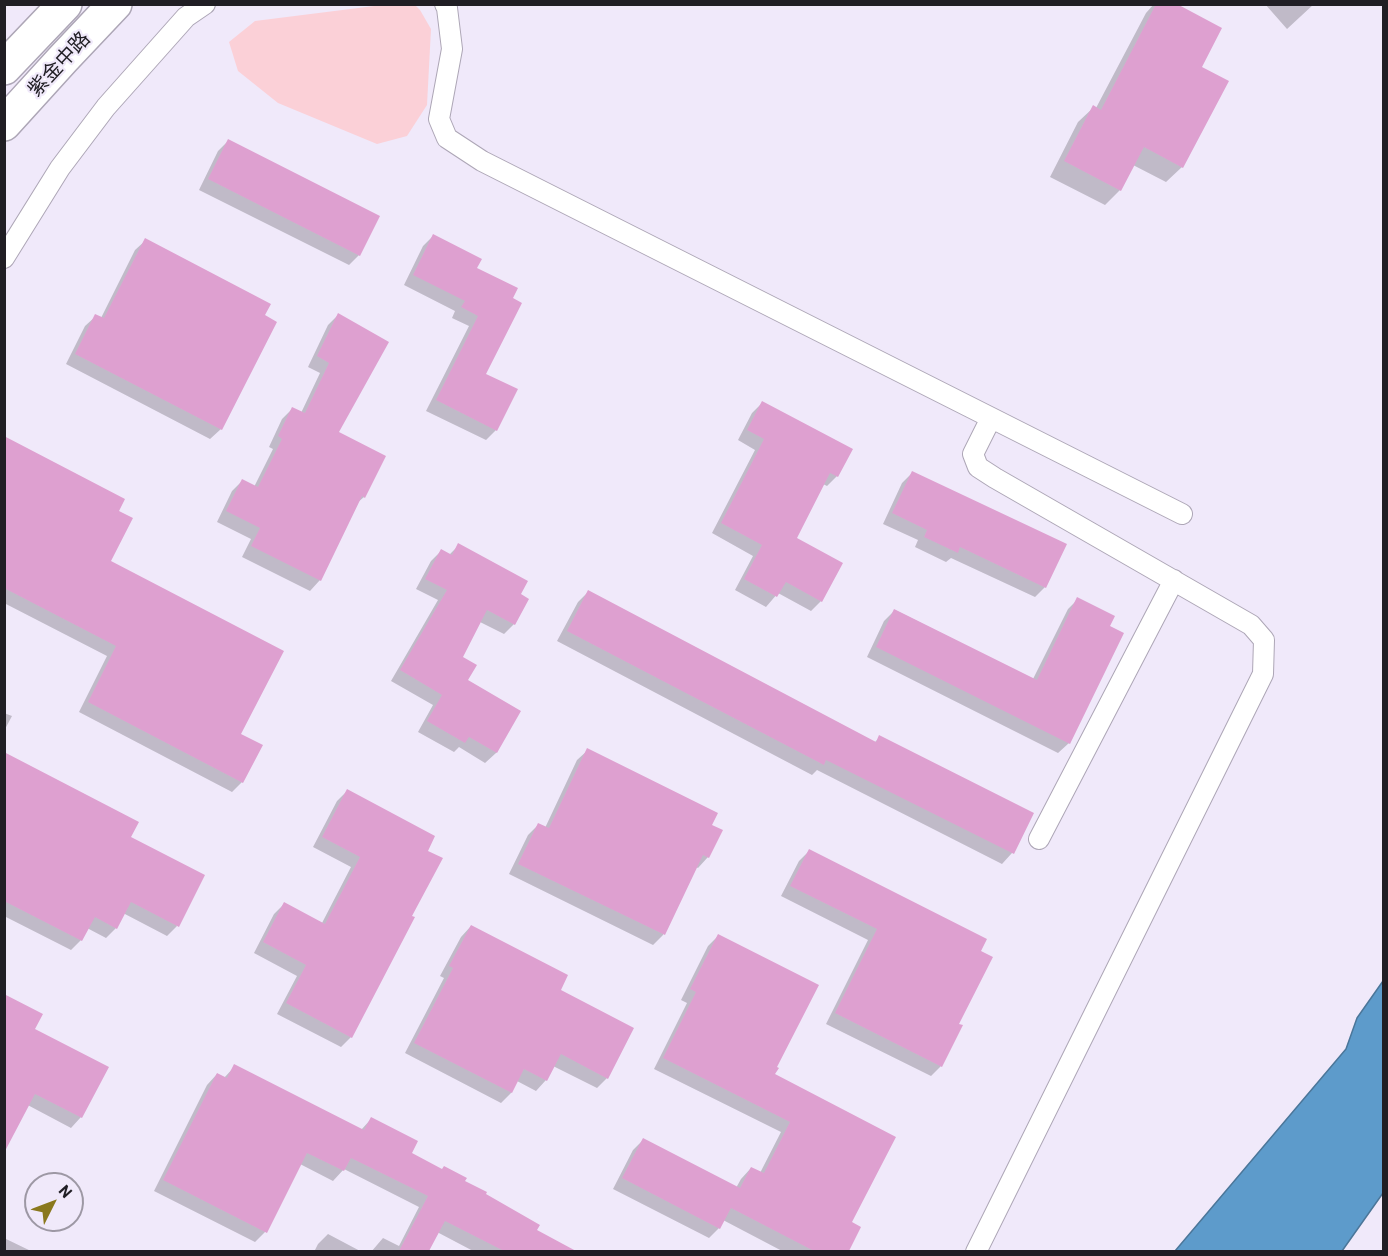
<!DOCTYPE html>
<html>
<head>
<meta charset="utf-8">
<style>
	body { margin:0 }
	#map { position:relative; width:1388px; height:1256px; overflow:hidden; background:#f0e9fa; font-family:Barlow,sans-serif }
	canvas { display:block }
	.frame { position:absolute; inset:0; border:6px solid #201e24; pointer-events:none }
	.north { position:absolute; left:24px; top:1172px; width:60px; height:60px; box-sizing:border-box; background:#f0e9fa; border:2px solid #9d98a4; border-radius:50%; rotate:48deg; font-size:16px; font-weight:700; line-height:24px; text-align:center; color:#201e24 }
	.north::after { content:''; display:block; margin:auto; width:21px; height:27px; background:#8a781d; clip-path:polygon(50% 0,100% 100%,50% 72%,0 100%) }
</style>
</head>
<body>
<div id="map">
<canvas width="1388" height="1256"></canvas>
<div class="frame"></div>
<div class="north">N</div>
</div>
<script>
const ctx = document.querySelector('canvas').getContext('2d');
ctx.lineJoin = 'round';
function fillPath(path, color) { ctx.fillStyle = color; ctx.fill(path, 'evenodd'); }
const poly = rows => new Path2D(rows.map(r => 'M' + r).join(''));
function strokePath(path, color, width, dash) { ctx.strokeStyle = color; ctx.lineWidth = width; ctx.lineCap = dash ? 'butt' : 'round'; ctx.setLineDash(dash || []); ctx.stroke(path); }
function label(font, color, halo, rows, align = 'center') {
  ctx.font = font + ' Barlow,"Noto Sans SC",sans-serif'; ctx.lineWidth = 4.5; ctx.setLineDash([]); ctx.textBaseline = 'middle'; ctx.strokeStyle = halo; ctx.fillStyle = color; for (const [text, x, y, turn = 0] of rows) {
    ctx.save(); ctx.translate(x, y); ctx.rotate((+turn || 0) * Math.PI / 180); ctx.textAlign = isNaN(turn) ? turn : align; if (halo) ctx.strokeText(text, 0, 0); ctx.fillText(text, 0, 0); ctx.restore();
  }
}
fillPath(poly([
	[390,4,415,5,420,10,431,29,427,105,407,136,377,144,278,103,238,71,229,42,255,21]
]), '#fbd0d7');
const water = poly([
	[1383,981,1383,1193,1342,1251,1175,1251,1346,1049,1357,1018,1383,981]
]);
fillPath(water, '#5d9bcb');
strokePath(water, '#4b7699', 1.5);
fillPath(poly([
	[1154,4,1174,4,1200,68,1182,167,1166,182,1133,165,1120,190,1105,205,1050,177,1078,122,1094,107,1096,108,1146,13],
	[1265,4,1314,4,1287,29],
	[228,141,359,255,349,265,199,190,218,151],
	[433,236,475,269,484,375,496,430,486,440,426,411,469,326,452,318,455,311,404,285,423,246],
	[146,240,263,316,221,429,210,439,66,364,85,326,96,316,101,318,135,250],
	[338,315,337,433,364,497,357,503,320,580,310,591,242,557,251,539,217,522,232,491,242,481,254,487,273,449,269,447,282,419,292,409,301,413,320,373,308,367,328,325],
	[763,402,837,476,827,486,823,484,795,539,821,601,811,611,778,593,766,607,735,590,753,556,712,533,755,450,738,440,752,413],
	[4,438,109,562,239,734,242,782,232,792,79,712,107,656,4,603],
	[912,473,1045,587,1035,597,951,558,946,562,915,547,918,540,883,524,902,483],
	[459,545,519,595,514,624,504,634,480,622,461,657,466,681,519,712,496,753,485,763,459,747,454,752,418,732,433,705,391,681,438,600,416,589,431,561,441,551,449,555],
	[588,592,874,743,880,737,1032,814,1012,853,1002,864,817,770,812,775,557,641,578,602],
	[1078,599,1069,743,1058,753,867,657,884,621,895,610,1033,679,1068,609],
	[4,713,12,716,4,731],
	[588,750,710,826,721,831,708,857,698,868,696,867,663,935,653,945,509,874,528,835,538,825,545,828,577,760],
	[347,791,433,837,351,1037,341,1047,277,1014,297,976,254,953,274,914,284,904,322,923,351,867,313,847,337,801],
	[129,838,177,926,167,936,123,913,116,928,106,938,87,928,81,940,71,950,4,916,4,843],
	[809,851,979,952,957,1024,941,1066,931,1076,826,1024,868,940,781,896,799,861],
	[471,926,559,991,607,1078,597,1088,553,1066,546,1080,536,1091,517,1081,511,1093,501,1103,405,1053,444,978,440,976,461,937],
	[718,936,775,1067,773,1075,850,1223,859,1227,847,1252,784,1252,723,1220,719,1228,709,1238,613,1189,633,1150,643,1140,736,1188,741,1179,751,1168,760,1173,781,1132,654,1069,687,1003,681,1000,708,946],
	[33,1030,81,1117,71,1128,5,1093],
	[235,1066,361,1130,371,1119,410,1153,463,1181,535,1231,573,1252,475,1252,437,1232,428,1252,371,1252,383,1238,399,1246,419,1207,344,1169,333,1181,300,1164,265,1232,255,1242,154,1191,207,1085,217,1074,224,1078],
	[328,1234,362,1252,314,1252,318,1244],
	[4,1238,33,1252,4,1252]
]), '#0003');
fillPath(poly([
	[1156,4,1177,4,1222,28,1202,67,1229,81,1183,168,1144,147,1121,191,1064,161,1093,105,1101,110],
	[228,139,380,216,360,256,208,179],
	[433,234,482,259,477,268,518,288,513,298,522,303,486,374,518,389,497,431,436,400,478,316,461,307,465,301,413,275],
	[145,238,271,304,265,315,277,322,222,430,75,354,95,314,104,318],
	[338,313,389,342,339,432,386,456,365,498,362,496,321,581,251,546,260,528,226,511,242,479,258,487,282,439,278,436,292,407,305,413,329,363,317,356],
	[762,401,853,449,838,477,830,473,797,538,843,563,822,602,786,582,777,597,744,579,762,545,721,523,764,439,747,430],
	[4,436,125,499,119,511,133,518,111,561,284,651,241,734,263,745,243,783,88,702,116,646,4,588],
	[912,471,1067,544,1046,588,960,547,958,553,924,537,927,530,892,513],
	[458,543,528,581,521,594,529,599,515,625,487,610,463,657,477,665,468,680,521,711,497,753,469,737,465,743,427,721,442,695,400,670,447,590,425,579,441,549,452,555],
	[588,590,876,742,879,735,1034,813,1014,854,826,760,824,765,567,631],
	[1077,597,1115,616,1110,626,1124,633,1070,744,876,647,894,609,1037,680],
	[587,748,718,813,712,825,723,830,709,858,703,855,665,935,518,864,538,823,549,828],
	[4,752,139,822,131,837,205,875,179,927,131,902,117,929,95,917,82,941,4,901],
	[347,789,435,836,428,851,443,858,412,916,415,917,352,1038,286,1003,306,965,263,942,284,902,325,924,360,857,322,837],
	[809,849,987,939,981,951,993,957,959,1024,963,1025,942,1067,835,1013,877,929,790,886],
	[471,925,568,975,561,990,634,1028,608,1079,561,1054,547,1081,524,1069,512,1093,414,1043,453,968,449,966],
	[718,934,819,985,777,1067,779,1068,775,1074,896,1137,852,1222,861,1227,849,1251,814,1251,731,1208,720,1229,622,1178,643,1138,740,1188,751,1167,764,1173,790,1122,663,1058,696,992,690,989],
	[4,994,43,1014,35,1029,109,1067,82,1118,35,1094,4,1153],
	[234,1064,364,1130,371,1117,418,1141,412,1153,442,1169,444,1166,467,1178,465,1181,487,1192,486,1194,540,1225,537,1230,576,1251,504,1251,445,1221,429,1251,399,1251,428,1196,351,1158,344,1171,307,1153,267,1233,163,1180,217,1073,227,1078]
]), '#dea0d0');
const service = poly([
	[445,4,447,8,452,49,439,119,447,138,482,161,1182,514],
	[4,258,60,168,106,107,186,17,205,4],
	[1039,839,1174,580],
	[976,1252,1263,674,1264,640,1251,625,995,478,978,467,973,454,991,418]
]);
const minor = poly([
	[4,68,65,4],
	[4,124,63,59,115,4]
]);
strokePath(service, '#ada6b6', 22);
strokePath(minor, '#ada6b6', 36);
strokePath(service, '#fff', 20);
strokePath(minor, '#fff', 33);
label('20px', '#201e24', '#f0e9fa', [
	["紫金中路",59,64,-47]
]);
</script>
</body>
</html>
